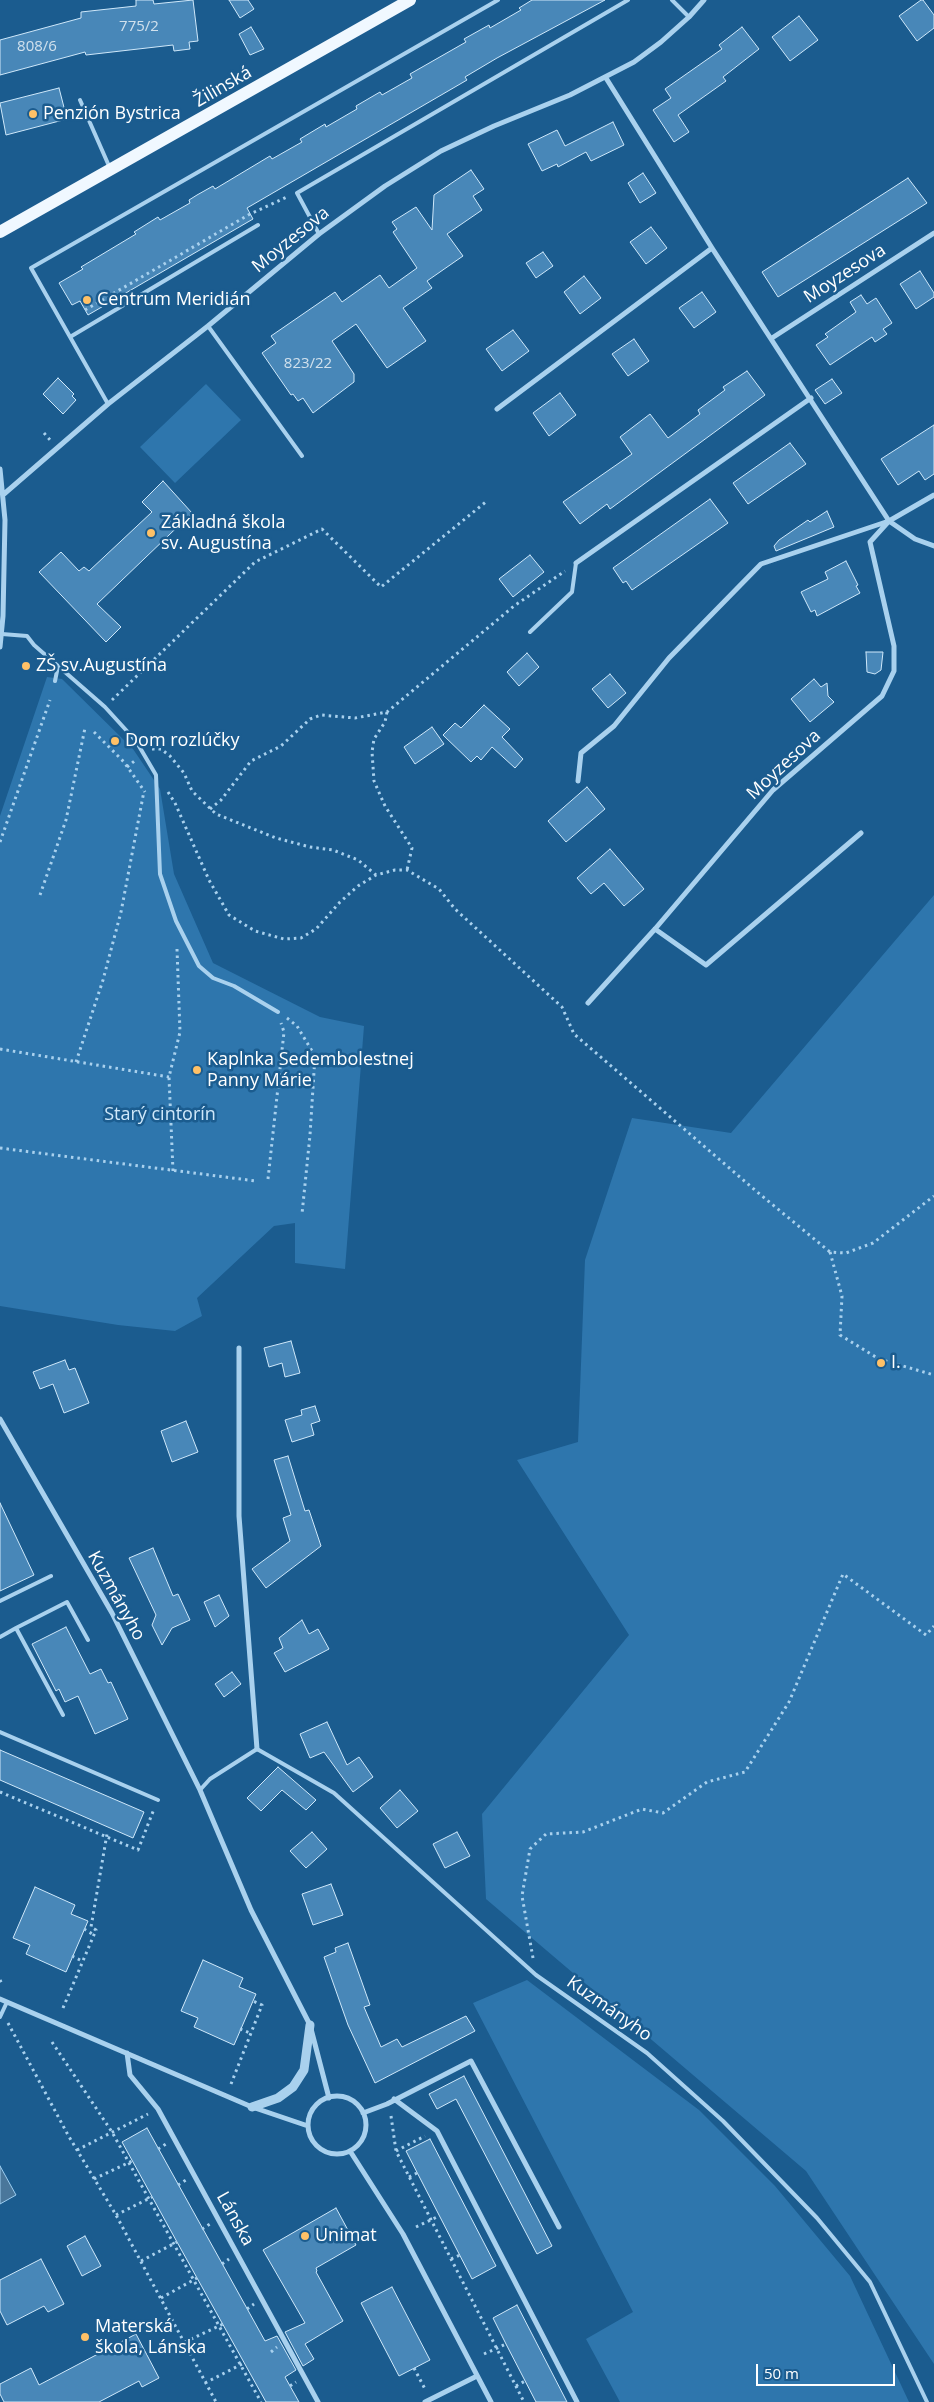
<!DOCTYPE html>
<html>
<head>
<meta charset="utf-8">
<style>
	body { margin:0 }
	#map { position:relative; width:934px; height:2402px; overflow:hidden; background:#1b5c8f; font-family:"Open Sans",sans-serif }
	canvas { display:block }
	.scale { position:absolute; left:756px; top:2364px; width:139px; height:22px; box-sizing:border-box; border:2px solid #fff; border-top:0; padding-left:6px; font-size:15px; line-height:18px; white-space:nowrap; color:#fff; -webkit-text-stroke:4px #1b5c8f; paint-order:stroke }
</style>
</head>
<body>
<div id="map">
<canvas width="934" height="2402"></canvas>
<div class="scale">50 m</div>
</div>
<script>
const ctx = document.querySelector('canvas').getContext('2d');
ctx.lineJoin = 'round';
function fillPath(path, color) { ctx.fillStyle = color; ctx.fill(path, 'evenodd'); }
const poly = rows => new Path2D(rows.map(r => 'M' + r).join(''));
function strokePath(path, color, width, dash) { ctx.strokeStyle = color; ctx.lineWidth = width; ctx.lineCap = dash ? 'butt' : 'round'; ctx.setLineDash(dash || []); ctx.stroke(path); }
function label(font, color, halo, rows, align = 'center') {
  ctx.font = font + ' "Open Sans",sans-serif'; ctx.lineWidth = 5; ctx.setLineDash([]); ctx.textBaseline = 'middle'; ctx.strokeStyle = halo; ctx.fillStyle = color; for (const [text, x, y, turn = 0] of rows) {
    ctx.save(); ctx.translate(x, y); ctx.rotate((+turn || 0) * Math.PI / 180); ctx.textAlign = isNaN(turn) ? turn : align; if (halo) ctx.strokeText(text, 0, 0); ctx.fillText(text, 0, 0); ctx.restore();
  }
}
fillPath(poly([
	[206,384,241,420,175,483,140,447],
	[47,677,62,679,133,749,160,789,174,874,213,963,320,1017,364,1026,345,1269,295,1263,295,1223,274,1226,197,1298,202,1316,175,1331,118,1325,0,1306,0,816],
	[934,895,934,2364,806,2171,486,1899,482,1814,629,1635,517,1460,578,1442,585,1260,632,1118,731,1133],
	[527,1980,699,2110,775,2186,850,2276,909,2402,620,2402,586,2339,633,2312,473,2003]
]), '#2e76ad');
const water = poly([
	[0,2166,16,2195,0,2204,0,2166]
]);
fillPath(water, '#4a779b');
strokePath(water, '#9dcdf0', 1);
const building = poly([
	[136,0,153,0,154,4,193,0,198,41,189,42,190,49,174,51,173,45,86,55,85,52,0,75,0,40,81,18,81,12,136,6,136,0],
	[229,0,248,0,254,9,240,18,229,0],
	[532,0,605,0,497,58,465,77,467,80,247,208,253,219,88,315,80,301,72,305,59,283,83,269,81,267,136,234,134,232,158,217,160,220,190,203,189,200,197,195,213,186,215,189,270,156,272,159,302,142,300,139,325,124,326,127,357,109,356,106,380,92,382,95,412,78,410,74,466,42,464,39,489,25,490,28,521,10,519,8,532,0],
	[921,0,923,0,934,15,934,28,917,41,899,16,921,0],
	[799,16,818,40,790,61,772,37,799,16],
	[251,27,264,49,250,55,239,34,251,27],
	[742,27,759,49,723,77,726,81,678,115,689,132,674,142,653,110,671,98,665,89,722,49,719,45,742,27],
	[59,88,67,119,6,135,0,103,59,88],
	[613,122,624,145,591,161,586,152,558,167,557,164,542,171,528,144,557,130,565,146,613,122],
	[471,170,484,189,473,196,482,210,447,234,463,256,427,281,432,288,403,308,426,341,387,368,356,324,332,341,354,374,354,382,313,413,303,398,298,401,293,394,291,395,262,353,276,343,271,336,335,292,342,302,380,275,389,288,417,268,393,232,397,229,392,222,416,207,432,230,434,195,471,170],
	[643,173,656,193,640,203,628,183,643,173],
	[908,178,927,203,778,297,762,272,908,178],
	[651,227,667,248,646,264,630,242,651,227],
	[543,252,553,266,536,278,526,263,543,252],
	[920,271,934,293,934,297,916,309,900,284,920,271],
	[584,276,601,298,580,314,564,292,584,276],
	[702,292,716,312,694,328,679,308,702,292],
	[861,295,867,304,876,298,892,323,883,329,887,334,875,342,872,337,830,365,816,345,828,337,825,334,856,312,850,302,861,295],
	[513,330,529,351,502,371,486,349,513,330],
	[634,339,649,361,628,376,612,354,634,339],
	[747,371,765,395,610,509,607,504,580,524,563,502,632,454,620,437,650,414,668,438,700,414,698,410,725,390,723,387,747,371],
	[58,378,74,394,72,396,76,400,63,414,43,394,58,378],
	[832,379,842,393,825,404,815,390,832,379],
	[560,393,576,415,549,436,533,413,560,393],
	[934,425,934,474,925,480,919,471,898,485,881,459,934,425],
	[790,443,806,464,748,504,733,483,790,443],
	[163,481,192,513,97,604,121,627,106,642,39,572,61,552,79,571,84,567,89,571,152,512,142,502,163,481],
	[710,499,728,523,632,590,626,581,623,583,613,568,710,499],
	[827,511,834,527,776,551,774,546,779,540,808,520,810,522,827,511],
	[530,555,544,572,513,597,499,579,530,555],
	[846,561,858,585,856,586,860,593,817,616,815,610,811,612,801,592,828,579,825,572,846,561],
	[866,652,883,652,881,670,875,674,867,672,866,652],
	[527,653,539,667,519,686,507,672,527,653],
	[610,674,626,693,608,708,592,689,610,674],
	[814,679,821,687,827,683,828,696,834,702,810,722,791,699,814,679],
	[484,705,510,729,502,737,523,759,515,768,492,747,481,760,477,756,471,762,443,735,455,723,461,728,484,705],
	[432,727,444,744,415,764,404,747,432,727],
	[587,787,605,809,566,842,548,821,587,787],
	[610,849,644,889,624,906,604,883,591,894,577,878,610,849],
	[291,1341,300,1373,285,1377,282,1363,269,1367,264,1348,291,1341],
	[65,1360,69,1370,75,1368,89,1403,64,1413,53,1384,40,1389,33,1372,65,1360],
	[315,1406,320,1421,311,1424,314,1435,292,1442,285,1420,302,1415,301,1410,315,1406],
	[186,1421,198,1452,172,1462,161,1431,186,1421],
	[288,1456,305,1511,309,1510,321,1546,266,1588,252,1569,290,1541,283,1518,291,1515,274,1460,288,1456],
	[0,1503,34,1575,0,1591,0,1503],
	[153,1548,173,1596,178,1594,190,1620,172,1628,162,1645,152,1625,156,1615,129,1558,153,1548],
	[219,1595,229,1616,215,1627,204,1602,219,1595],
	[302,1620,309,1634,318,1629,329,1649,285,1672,274,1653,283,1648,279,1638,302,1620],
	[66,1627,90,1674,101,1669,108,1683,111,1682,128,1719,95,1734,78,1696,65,1702,59,1689,56,1691,32,1644,66,1627],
	[232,1672,241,1684,224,1697,215,1684,232,1672],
	[327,1722,347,1765,359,1757,373,1777,353,1792,324,1752,310,1758,300,1734,327,1722],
	[0,1750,144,1812,133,1838,0,1780,0,1750],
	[278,1767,316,1800,306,1810,282,1790,261,1811,247,1798,278,1767],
	[400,1790,418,1811,397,1828,380,1808,400,1790],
	[312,1832,327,1849,306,1868,290,1851,312,1832],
	[457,1832,470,1856,445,1868,433,1844,457,1832],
	[331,1884,343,1915,313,1925,302,1894,331,1884],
	[35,1887,75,1905,71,1914,88,1921,66,1972,26,1954,30,1945,13,1938,35,1887],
	[348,1943,370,2005,364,2007,381,2047,397,2039,402,2047,466,2016,475,2031,375,2083,348,2025,324,1957,336,1952,335,1948,348,1943],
	[203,1960,243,1978,239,1987,256,1994,234,2045,194,2027,198,2018,181,2011,203,1960],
	[464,2076,552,2246,537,2254,456,2099,437,2109,429,2094,464,2076],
	[147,2128,265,2341,277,2336,296,2370,285,2377,299,2402,266,2402,177,2242,122,2142,147,2128],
	[430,2139,496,2266,472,2279,406,2151,430,2139],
	[336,2208,356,2245,316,2268,317,2271,316,2272,343,2321,305,2344,314,2359,303,2366,285,2332,305,2323,263,2250,336,2208],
	[85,2236,101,2266,82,2276,67,2246,85,2236],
	[41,2259,64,2304,48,2312,44,2306,7,2325,0,2311,0,2280,41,2259],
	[392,2287,430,2360,399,2376,361,2303,392,2287],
	[517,2305,567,2402,536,2402,506,2344,493,2318,517,2305],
	[136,2334,159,2378,142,2387,139,2381,99,2402,4,2402,0,2394,0,2384,31,2368,39,2385,136,2334]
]);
fillPath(building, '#4887b8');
strokePath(building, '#cfe8fa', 1);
strokePath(poly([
	[85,310,250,214,287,197],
	[44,433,51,441],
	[112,700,255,562,322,529,381,587,487,501],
	[387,712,385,722,374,739,372,752,374,781,385,806,412,848,407,870],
	[94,732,124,762,145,792],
	[152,749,161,749,170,756,184,773,192,791,216,814,276,838,310,847,333,850,358,860,376,875],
	[127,767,137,759],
	[168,792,175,803,209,880,229,915,255,931,284,939,301,938,316,929,340,902,358,886,376,875,395,870,407,870,439,889,455,909,562,1007,574,1034,756,1191,830,1252,846,1253,873,1243,934,1196],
	[210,809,221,800,251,761,281,746,310,719,321,715,355,718,387,712,514,606,565,571],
	[0,842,50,700],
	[40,895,66,820,85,728],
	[287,1018,297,1026,315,1056,310,1135,302,1214],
	[0,1049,169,1077],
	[76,1062,103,980,121,912,144,791],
	[0,1148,256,1181],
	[173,1171,169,1077,180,1032,177,949],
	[268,1179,284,1032,281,1023],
	[830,1252,842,1296,840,1335,879,1359,934,1375],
	[0,1792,138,1850,154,1809],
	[84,1929,94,1935],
	[72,1956,82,1961],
	[533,1958,522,1896,530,1849,546,1834,583,1832,642,1809,663,1813,707,1782,745,1772,789,1702,843,1574,926,1635,934,1626],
	[0,1980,2,1984],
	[63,2008,96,1930,91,1927,107,1834],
	[8,2023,68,2135,116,2215,216,2402],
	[240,2029,250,2033],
	[52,2042,112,2132,261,2402],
	[231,2084,262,2005,253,2001],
	[391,2116,396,2151,524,2402],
	[158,2149,166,2144],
	[77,2150,148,2114],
	[396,2151,425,2136],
	[409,2177,417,2173],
	[94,2179,132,2161],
	[178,2185,186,2180],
	[116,2215,152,2197],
	[416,2227,439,2216],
	[202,2229,210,2224],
	[451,2259,460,2255],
	[141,2261,177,2242],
	[222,2264,229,2259],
	[161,2298,197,2278],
	[247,2309,254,2304],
	[185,2342,223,2324],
	[271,2352,277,2347],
	[484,2354,506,2344],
	[414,2368,425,2389],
	[205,2383,244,2363],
	[290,2386,296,2382],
	[516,2386,525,2381]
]), '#a9d1ee', 3, [2.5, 4]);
strokePath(poly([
	[672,0,689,17],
	[80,100,109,166],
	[319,234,297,193,628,0],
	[208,326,302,456],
	[70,337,258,225],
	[108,404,31,268,498,0],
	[530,632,572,592,576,563],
	[2,634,27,636,34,645,105,707,136,741,156,775,160,874,176,921,199,966,213,978,234,986,278,1012],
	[55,681,58,666],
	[0,1601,51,1576],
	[16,1628,67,1602,88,1640],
	[0,1637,16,1628,63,1715],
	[0,1732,158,1800],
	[200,1790,210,1779,257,1749,334,1793,536,1975,647,2053,723,2121,817,2218,870,2282,927,2402],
	[0,2017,7,2002]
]), '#a9d1ee', 4);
strokePath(poly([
	[606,78,712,248,889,521,915,539,934,546],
	[772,338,934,233],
	[497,409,712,248],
	[0,469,5,520,3,616,0,647],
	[4,494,108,404,208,326,319,234,385,186,441,151,494,126,570,95,634,62,661,42,689,17,704,0],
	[576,563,811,398],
	[578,781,581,753,614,726,669,658,761,564,889,521,934,495],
	[655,929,706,965,861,833],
	[588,1003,655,929,773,790,882,696,894,671,894,646,870,542,889,521],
	[239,1348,239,1516,257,1749],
	[0,1419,112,1613,200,1790,251,1910,310,2025,329,2098],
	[0,1999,252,2107,308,2126],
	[127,2053,130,2075,158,2109,318,2402],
	'308 2125a29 29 0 1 1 58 0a29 29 0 1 1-58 0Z',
	[394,2099,437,2131,577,2402],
	[363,2113,387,2104,471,2061,559,2227],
	[350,2151,403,2234,491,2402],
	[425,2402,477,2376]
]), '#a9d1ee', 5);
strokePath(poly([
	[252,2107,278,2098,293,2087,304,2070,310,2025]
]), '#a9d1ee', 9);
strokePath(poly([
	[0,232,410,0]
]), '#f0f8ff', 12);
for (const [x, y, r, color] of [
	[33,114,5,"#ffc167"],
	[87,300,5,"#ffc167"],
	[151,533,5,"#ffc167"],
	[26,666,5,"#ffc167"],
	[115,741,5,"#ffc167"],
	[197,1070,5,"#ffc167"],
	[881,1363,5,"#ffc167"],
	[305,2236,5,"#ffc167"],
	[85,2337,5,"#ffc167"]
]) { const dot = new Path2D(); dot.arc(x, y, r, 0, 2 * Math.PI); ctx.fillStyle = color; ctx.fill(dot); strokePath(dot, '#1b5c8f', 2); }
label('15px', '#d1e1ed', null, [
	["775/2",139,27],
	["808/6",37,47],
	["823/22",308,364]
]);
label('18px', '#fff', '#1b5c8f', [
	["Žilinská",223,87,-30],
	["Moyzesova",291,240,-39],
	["Moyzesova",845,274,-33],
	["Moyzesova",784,765,-43],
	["Kuzmányho",116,1596,61],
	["Kuzmányho",609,2009,35],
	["Lánska",235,2219,61]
]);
label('18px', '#fff', '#1b5c8f', [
	["Penzión Bystrica",43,114],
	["Centrum Meridián",97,300],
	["Základná škola",161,523],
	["sv. Augustína",161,544],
	["ZŠ sv.Augustína",36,666],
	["Dom rozlúčky",125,741],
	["Kaplnka Sedembolestnej",207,1060],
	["Panny Márie",207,1081],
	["I.",891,1363],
	["Unimat",315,2236],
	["Materská",95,2327],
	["škola, Lánska",95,2348]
], 'left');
label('18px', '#cfe8fa', '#1b5c8f', [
	["Starý cintorín",160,1115]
]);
</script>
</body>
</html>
